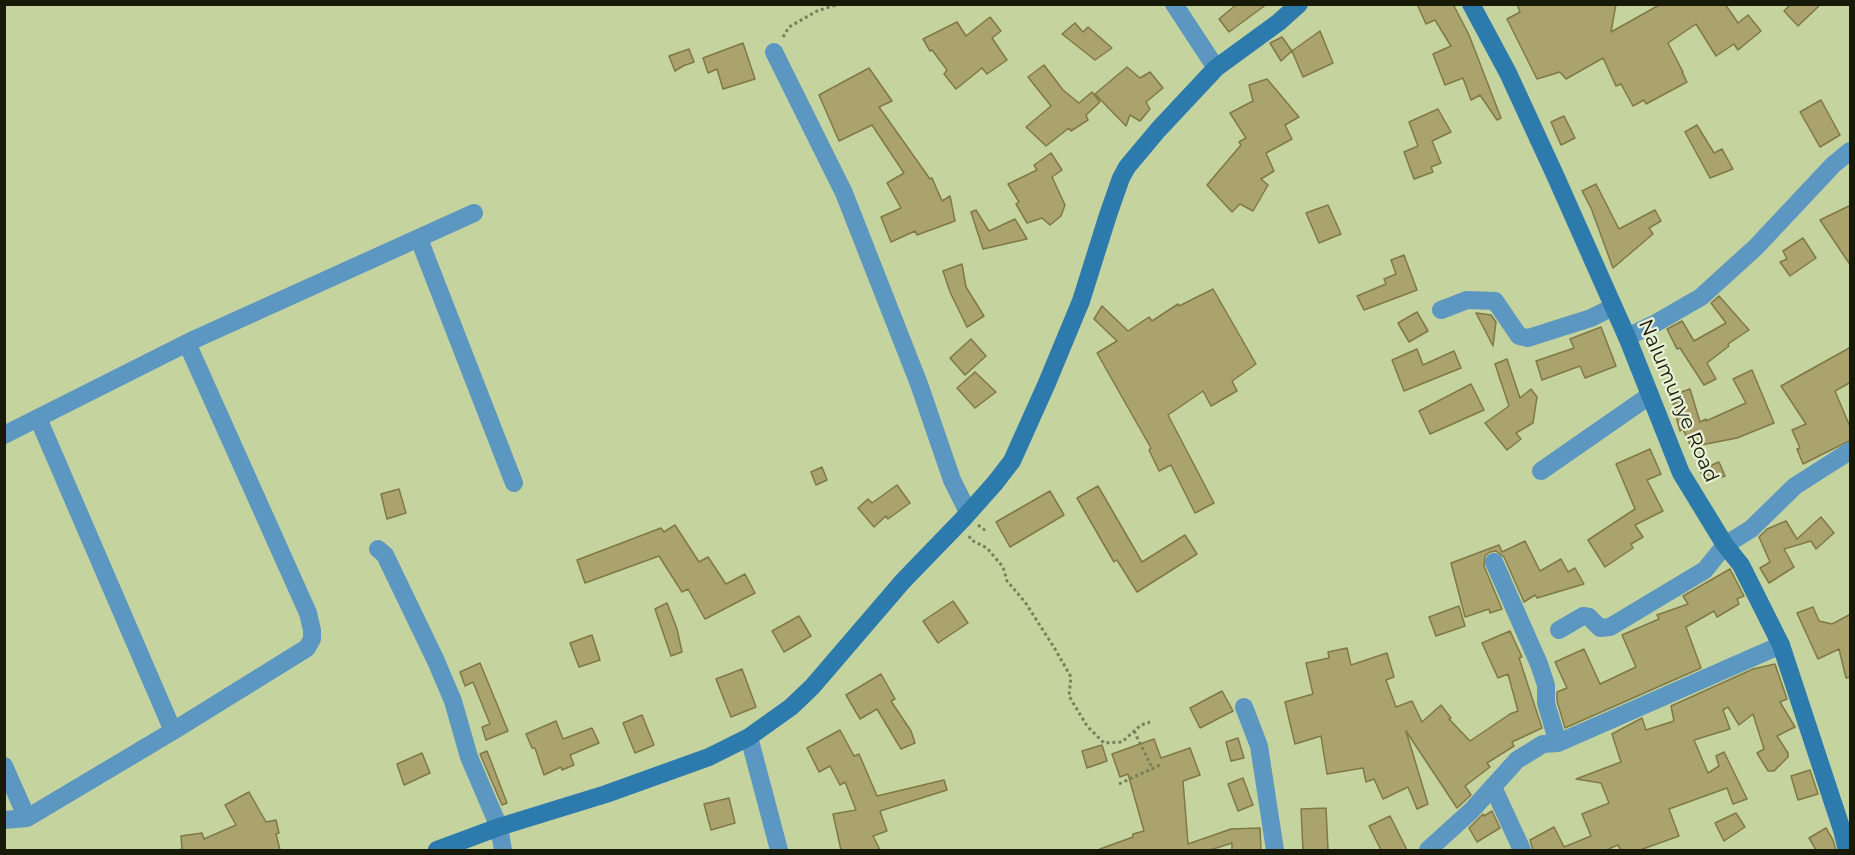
<!DOCTYPE html>
<html>
<head>
<meta charset="utf-8">
<style>
	body { margin:0 }
	#map { position:relative; width:1855px; height:855px; overflow:hidden; background:#c5d39f; font-family:Montserrat,sans-serif }
	canvas { display:block }
	.frame { position:absolute; inset:0; border:6px solid #161a07; pointer-events:none }
</style>
</head>
<body>
<div id="map">
<canvas width="1855" height="855"></canvas>
<div class="frame"></div>
</div>
<script>
const ctx = document.querySelector('canvas').getContext('2d');
ctx.lineJoin = 'round';
function fillPath(path, color) { ctx.fillStyle = color; ctx.fill(path, 'evenodd'); }
const poly = rows => new Path2D(rows.map(r => 'M' + r).join(''));
function strokePath(path, color, width, dash) { ctx.strokeStyle = color; ctx.lineWidth = width; ctx.lineCap = dash ? 'butt' : 'round'; ctx.setLineDash(dash || []); ctx.stroke(path); }
function label(font, color, halo, rows, align = 'center') {
  ctx.font = font + ' Montserrat,sans-serif'; ctx.lineWidth = 4.5; ctx.setLineDash([]); ctx.textBaseline = 'middle'; ctx.strokeStyle = halo; ctx.fillStyle = color; for (const [text, x, y, turn = 0] of rows) {
    ctx.save(); ctx.translate(x, y); ctx.rotate((+turn || 0) * Math.PI / 180); ctx.textAlign = isNaN(turn) ? turn : align; if (halo) ctx.strokeText(text, 0, 0); ctx.fillText(text, 0, 0); ctx.restore();
  }
}
const building = poly([
	[1237,4,1267,4,1229,32,1219,19,1237,4],
	[1417,4,1453,4,1469,35,1501,118,1497,120,1480,95,1471,100,1463,78,1445,85,1433,54,1451,46,1435,20,1426,24,1417,4],
	[1517,4,1616,4,1611,32,1661,4,1725,4,1738,23,1748,15,1761,31,1738,50,1734,44,1716,56,1696,24,1668,43,1683,72,1682,72,1687,82,1646,104,1644,100,1633,106,1621,84,1616,86,1603,58,1566,79,1560,72,1537,79,1507,19,1520,12,1517,4],
	[1791,4,1821,4,1798,26,1784,11,1791,4],
	[990,17,1001,31,992,38,1007,60,987,74,982,68,956,89,944,74,947,70,932,50,930,51,923,39,957,22,966,36,990,17],
	[1075,23,1083,32,1088,27,1112,48,1095,60,1062,34,1075,23],
	[1320,31,1333,63,1303,77,1292,51,1320,31],
	[1282,37,1292,51,1281,61,1270,43,1282,37],
	[743,43,755,79,723,89,717,69,708,73,703,58,743,43],
	[689,49,694,62,683,66,675,71,669,56,689,49],
	[1044,65,1063,90,1079,103,1092,92,1100,102,1086,115,1088,120,1071,131,1069,128,1046,146,1026,127,1051,106,1028,77,1044,65],
	[1127,67,1140,78,1150,72,1163,88,1146,102,1150,109,1140,121,1130,115,1126,126,1095,94,1127,67],
	[869,68,892,101,879,107,930,179,932,178,942,201,950,196,955,221,917,235,915,231,891,242,881,217,901,208,887,183,904,173,872,125,839,141,819,95,869,68],
	[1267,79,1299,117,1285,125,1292,139,1266,153,1274,171,1261,179,1268,185,1253,211,1240,204,1232,212,1207,185,1241,145,1239,142,1246,138,1230,113,1253,101,1249,85,1267,79],
	[1821,100,1840,135,1820,147,1800,112,1821,100],
	[1438,109,1451,132,1432,141,1441,163,1431,167,1433,172,1414,179,1404,152,1418,146,1409,122,1438,109],
	[1564,116,1575,138,1561,145,1551,122,1564,116],
	[1697,125,1714,153,1722,149,1733,169,1710,178,1685,132,1697,125],
	[1051,153,1062,170,1052,177,1065,205,1061,216,1050,225,1042,218,1027,223,1016,204,1019,202,1008,184,1037,170,1034,165,1051,153],
	[1596,184,1619,229,1655,210,1661,221,1649,228,1653,234,1613,268,1591,208,1582,191,1596,184],
	[1328,205,1341,234,1319,243,1306,213,1328,205],
	[1851,205,1851,266,1820,220,1851,205],
	[976,210,989,231,1015,219,1027,239,983,249,971,212,976,210],
	[1803,238,1816,258,1790,276,1780,262,1787,259,1783,251,1803,238],
	[1404,255,1417,290,1364,310,1357,296,1386,284,1384,279,1396,274,1391,260,1404,255],
	[962,264,966,287,984,316,967,327,950,292,943,271,962,264],
	[1213,289,1256,364,1232,381,1237,391,1211,406,1203,391,1168,415,1214,503,1195,513,1171,465,1159,471,1149,450,1151,448,1097,353,1117,341,1094,319,1102,306,1128,331,1149,317,1152,321,1178,304,1179,306,1213,289],
	[1719,296,1749,330,1728,344,1729,346,1707,363,1716,379,1704,385,1680,348,1677,349,1667,329,1682,321,1694,341,1726,323,1711,303,1719,296],
	[1417,312,1428,331,1409,342,1398,323,1417,312],
	[1476,313,1491,315,1496,322,1493,346,1476,313],
	[1601,327,1616,366,1585,378,1580,366,1542,380,1536,361,1574,348,1570,339,1601,327],
	[971,339,986,356,965,375,950,358,971,339],
	[1851,347,1851,382,1835,391,1851,429,1851,440,1803,464,1797,449,1800,448,1792,430,1806,424,1781,386,1851,347],
	[1417,349,1423,365,1454,351,1461,368,1404,391,1392,360,1417,349],
	[1507,359,1520,398,1531,389,1537,397,1533,423,1516,433,1521,439,1507,450,1485,423,1509,406,1495,364,1507,359],
	[1752,370,1774,423,1737,438,1691,447,1683,429,1680,431,1676,416,1679,415,1673,404,1676,403,1673,395,1690,389,1700,422,1706,419,1706,421,1746,403,1733,379,1752,370],
	[975,372,996,392,975,408,957,388,975,372],
	[1471,384,1484,410,1430,434,1419,411,1471,384],
	[1650,449,1661,474,1647,480,1663,511,1635,525,1643,537,1631,544,1633,548,1605,567,1588,540,1635,509,1616,464,1650,449],
	[1719,462,1725,476,1705,483,1700,470,1719,462],
	[822,467,827,480,816,485,811,472,822,467],
	[897,485,910,503,888,519,886,516,874,527,858,508,868,499,872,503,897,485],
	[1098,486,1142,562,1185,535,1197,554,1137,592,1117,560,1114,562,1077,498,1098,486],
	[399,489,406,513,387,519,381,494,399,489],
	[1050,491,1064,515,1010,547,996,522,1050,491],
	[1821,517,1834,533,1816,549,1811,541,1784,549,1794,567,1769,583,1760,568,1770,562,1759,537,1767,529,1786,521,1797,539,1821,517],
	[675,525,699,562,708,557,726,584,745,574,755,593,705,619,688,589,682,592,659,556,585,583,577,560,661,528,664,532,675,525],
	[1525,541,1540,571,1561,559,1568,572,1575,568,1584,584,1537,598,1535,595,1524,602,1504,557,1496,551,1490,552,1485,556,1484,566,1502,609,1490,613,1489,609,1465,617,1451,563,1499,545,1502,552,1525,541],
	[1730,569,1744,596,1737,599,1739,604,1717,617,1714,611,1686,627,1701,668,1565,728,1557,701,1557,692,1567,688,1555,662,1584,649,1600,684,1636,667,1622,635,1659,619,1657,615,1688,604,1683,596,1730,569],
	[953,601,968,623,938,643,923,621,953,601],
	[667,603,677,629,682,652,671,656,655,609,667,603],
	[1459,606,1465,626,1436,636,1429,617,1459,606],
	[1813,607,1819,621,1832,624,1851,614,1851,677,1846,678,1839,649,1818,659,1797,613,1813,607],
	[799,616,811,636,784,652,772,631,799,616],
	[1510,631,1522,657,1519,658,1542,728,1512,742,1514,746,1487,763,1490,767,1465,786,1471,795,1457,808,1406,731,1428,804,1417,809,1408,787,1383,799,1374,779,1366,782,1363,768,1327,774,1321,736,1295,744,1285,702,1313,694,1306,663,1329,658,1328,652,1347,648,1351,665,1387,653,1394,677,1386,680,1396,707,1412,701,1422,722,1441,705,1451,718,1449,719,1470,741,1510,714,1518,711,1508,674,1498,678,1482,643,1510,631],
	[592,635,600,660,579,667,570,643,592,635],
	[480,663,508,731,486,740,482,727,490,724,473,682,465,686,460,672,480,663],
	[1775,664,1787,699,1780,702,1795,727,1777,736,1788,753,1788,757,1774,771,1768,771,1757,753,1764,749,1753,714,1739,725,1728,707,1723,710,1730,729,1694,740,1708,773,1719,766,1716,756,1724,752,1747,799,1733,804,1727,788,1669,809,1679,836,1640,850,1621,850,1618,845,1606,850,1533,850,1530,840,1554,827,1564,847,1591,836,1582,814,1609,803,1601,783,1576,779,1621,762,1612,734,1642,718,1646,730,1674,721,1671,706,1753,669,1775,664],
	[742,669,756,707,731,717,716,679,742,669],
	[881,674,895,699,891,701,911,731,915,743,901,749,877,709,860,719,846,695,881,674],
	[1222,691,1233,711,1200,728,1190,708,1222,691],
	[642,715,654,745,635,753,623,723,642,715],
	[556,721,563,739,592,728,599,743,570,755,574,765,562,770,561,767,544,775,535,748,532,748,526,734,556,721],
	[840,730,854,756,859,754,877,796,944,780,947,790,880,811,887,831,873,836,880,850,841,850,833,814,856,810,845,782,840,785,830,766,819,772,807,748,840,730],
	[1238,738,1244,758,1231,761,1226,742,1238,738],
	[1154,739,1161,758,1190,748,1200,775,1183,781,1188,844,1231,829,1260,828,1261,850,1232,850,1232,843,1210,850,1100,850,1100,849,1133,837,1133,834,1144,831,1128,774,1120,777,1112,754,1154,739],
	[1102,745,1107,761,1087,768,1082,751,1102,745],
	[487,751,507,803,502,805,480,754,487,751],
	[422,753,430,773,404,785,397,764,422,753],
	[1810,770,1818,794,1798,800,1791,776,1810,770],
	[1243,778,1253,805,1238,811,1228,784,1243,778],
	[249,792,266,822,276,820,279,833,276,834,280,850,178,850,182,849,181,836,202,833,204,839,236,825,225,805,249,792],
	[729,798,735,823,711,830,704,804,729,798],
	[1326,808,1328,850,1303,850,1301,809,1326,808],
	[1492,811,1500,828,1477,842,1469,828,1483,814,1484,816,1492,811],
	[1736,813,1745,827,1724,841,1715,823,1736,813],
	[1390,816,1407,850,1381,850,1369,826,1390,816],
	[1826,828,1833,840,1836,850,1816,850,1809,838,1826,828]
]);
fillPath(building, '#aaa36e');
strokePath(building, '#807845', 1.5);
strokePath(poly([
	[783,37,789,27,817,11,839,4],
	[978,525,986,531],
	[969,536,971,540,987,548,1003,567,1007,581,1025,602,1055,649,1071,677,1069,696,1087,726,1104,743,1122,742,1141,725,1150,722],
	[1134,731,1153,770],
	[1119,784,1160,765]
]), '#76805b', 3, [3, 3]);
strokePath(poly([
	[1174,4,1216,68],
	[774,52,844,193,919,384,952,480,968,512],
	[419,239,514,483],
	[1441,310,1467,300,1495,301,1519,336,1528,338,1591,318,1613,307],
	[1627,337,1656,323,1701,297,1756,247,1833,165,1850,151],
	[38,418,173,731],
	[4,435,191,341,474,213],
	[1541,471,1649,396],
	[378,549,385,555,436,661,453,701,469,757,499,827,503,850],
	[1494,562,1539,664,1546,685,1546,703,1558,743],
	[1559,630,1583,616,1589,617,1600,628,1610,627,1705,570,1725,545,1751,529,1795,486,1850,451],
	[1244,707,1259,746,1275,850],
	[749,737,779,850],
	[4,766,27,818,173,731,307,648,312,639,312,630,308,613,187,343],
	[1493,787,1522,850],
	[4,820,27,818],
	[1428,850,1471,811,1517,760,1543,744,1558,743,1781,645]
]), '#5c97c1', 18);
strokePath(poly([
	[1471,4,1508,73,1555,175,1627,337,1681,473,1725,545,1741,565,1781,645,1842,830,1847,850],
	[437,850,499,827,606,794,709,757,749,737,791,707,812,687,903,581,963,519,995,483,1012,461,1047,383,1081,301,1108,215,1121,178,1127,167,1158,130,1216,68,1279,22,1299,4]
]), '#2d7bac', 18);
label('20px', '#161a07', '#e9f1d6', [
	["Nalumunye Road",1678,401,67]
]);
</script>
</body>
</html>
